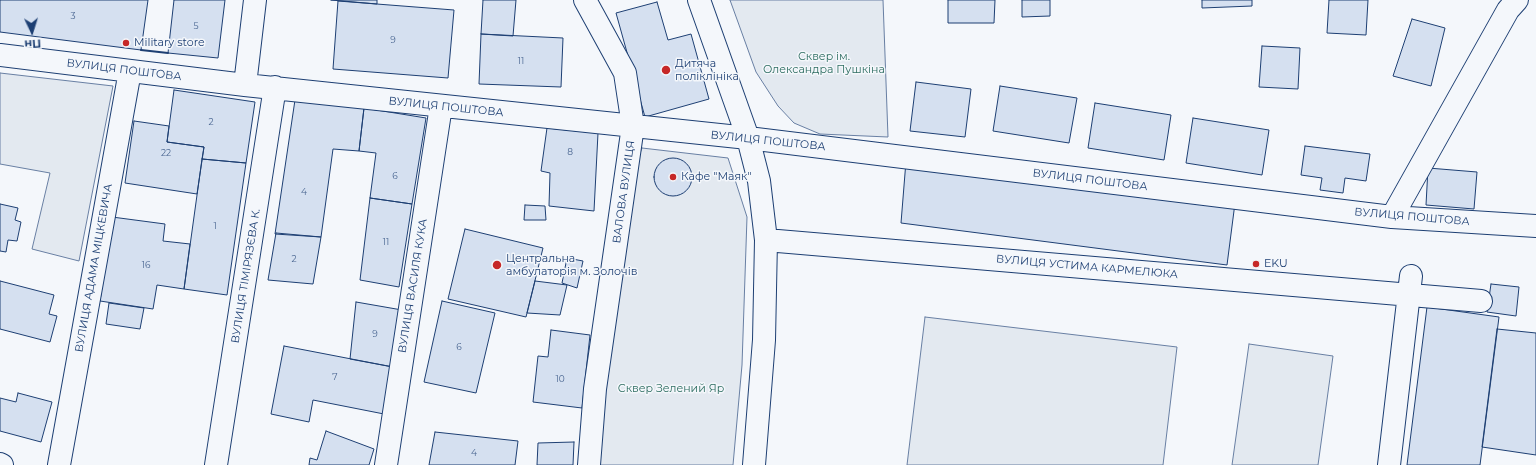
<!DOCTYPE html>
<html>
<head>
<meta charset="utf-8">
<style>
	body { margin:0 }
	#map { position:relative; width:1536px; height:465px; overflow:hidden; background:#f4f7fb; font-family:Montserrat,sans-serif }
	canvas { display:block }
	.north { position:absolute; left:12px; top:12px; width:40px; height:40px; -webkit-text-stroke:3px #f4f7fb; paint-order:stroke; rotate:176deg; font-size:11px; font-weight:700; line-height:16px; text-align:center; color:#1d3f73 }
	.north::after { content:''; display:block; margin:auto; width:14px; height:18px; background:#1d3f73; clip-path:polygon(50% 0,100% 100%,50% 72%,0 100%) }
</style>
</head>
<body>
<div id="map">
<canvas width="1536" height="465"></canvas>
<div class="north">Пн</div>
</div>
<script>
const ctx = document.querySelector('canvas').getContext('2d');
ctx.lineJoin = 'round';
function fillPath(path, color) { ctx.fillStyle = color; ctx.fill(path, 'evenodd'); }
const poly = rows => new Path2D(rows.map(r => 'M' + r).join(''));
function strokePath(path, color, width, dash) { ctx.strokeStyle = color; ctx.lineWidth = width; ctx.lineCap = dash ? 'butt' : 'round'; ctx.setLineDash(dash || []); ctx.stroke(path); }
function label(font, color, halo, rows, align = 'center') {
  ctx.font = font + ' Montserrat,sans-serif'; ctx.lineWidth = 3; ctx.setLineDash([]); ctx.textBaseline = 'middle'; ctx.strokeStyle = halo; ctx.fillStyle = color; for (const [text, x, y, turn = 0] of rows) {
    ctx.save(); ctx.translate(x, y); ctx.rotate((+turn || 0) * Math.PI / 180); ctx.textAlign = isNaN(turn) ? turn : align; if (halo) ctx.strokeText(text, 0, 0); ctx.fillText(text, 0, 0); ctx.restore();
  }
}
const green = poly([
	[730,0,883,0,888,137,820,134,794,123,778,106,756,72,730,0],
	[0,73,113,86,79,261,32,249,50,173,0,164,0,73],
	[642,148,728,158,747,217,742,365,733,465,593,465,630,179,642,148],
	[925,317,1177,347,1163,465,907,465,925,317],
	[1249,344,1333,356,1318,465,1232,465,1249,344]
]);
fillPath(green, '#e3e9f0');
strokePath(green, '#687fa3', 1);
const building = poly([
	[0,0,148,0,141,50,0,32,0,0],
	[174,0,225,0,218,58,168,53,174,0],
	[331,0,377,0,377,4,331,0],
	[483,0,516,0,513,36,481,34,483,0],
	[948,0,995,0,994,23,948,23,948,0],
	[1022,0,1050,0,1050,16,1022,17,1022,0],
	[1202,0,1252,0,1252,6,1202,8,1202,0],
	[1329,0,1368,0,1366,35,1327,33,1329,0],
	[338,1,454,10,448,78,333,69,338,1],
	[657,2,668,40,691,34,709,99,645,117,616,13,657,2],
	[1412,19,1445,28,1431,86,1393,76,1412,19],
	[481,34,563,38,561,87,479,84,481,34],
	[1262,46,1300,48,1298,89,1259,87,1262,46],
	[916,82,971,89,965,137,910,131,916,82],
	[1000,86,1077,98,1069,143,993,131,1000,86],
	[174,90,255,102,246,163,202,159,204,147,167,142,174,90],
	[295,100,364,108,359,151,333,149,321,237,275,234,295,100],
	[1095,103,1171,115,1164,160,1088,148,1095,103],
	[364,108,426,118,412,204,370,198,376,153,359,151,364,108],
	[1193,118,1269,130,1262,175,1186,163,1193,118],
	[134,121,169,126,167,142,204,147,197,194,125,183,134,121],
	[547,128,598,133,594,211,549,206,550,173,541,171,547,128],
	[1305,146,1370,154,1366,181,1345,178,1343,193,1320,190,1322,178,1301,175,1305,146],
	'654 177a19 19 0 1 1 38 0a19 19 0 1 1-38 0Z',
	[202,159,246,163,227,295,184,289,202,159],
	[906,161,1235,203,1227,265,901,223,906,161],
	[1428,168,1477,172,1474,209,1426,205,1428,168],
	[370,198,412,204,399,287,360,280,370,198],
	[0,204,18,208,15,220,21,222,17,241,8,240,6,252,0,251,0,204],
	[525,205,545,206,546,220,524,220,525,205],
	[112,217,165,224,163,241,190,244,184,289,157,285,153,309,100,301,112,217],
	[465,229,543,248,526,317,448,299,465,229],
	[276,233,321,237,313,284,268,280,276,233],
	[567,258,583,261,577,288,562,283,567,258],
	[0,281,54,295,49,314,57,316,50,342,0,329,0,281],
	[535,281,567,285,560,315,527,313,535,281],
	[1491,284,1519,287,1516,316,1487,312,1491,284],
	[442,301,495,313,476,393,424,382,442,301],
	[356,302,402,310,393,367,350,359,356,302],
	[109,303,144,308,140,329,106,324,109,303],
	[1427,307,1499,317,1480,465,1407,465,1427,307],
	[1497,329,1536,333,1536,455,1482,447,1497,329],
	[551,330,590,335,582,408,533,402,538,356,548,357,551,330],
	[284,346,393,367,384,414,313,400,309,422,271,414,284,346],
	[18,393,52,402,41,442,0,431,0,398,16,402,18,393],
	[326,431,374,449,369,465,309,465,310,458,317,460,326,431],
	[435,432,518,441,515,465,429,465,435,432],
	[574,442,573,465,537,465,538,443,574,442]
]);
fillPath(building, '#d5e0f0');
strokePath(building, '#1d3f73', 1);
const minor = poly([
	[585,0,625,73,633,126,595,389,589,465],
	[699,0,748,138,759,181,766,240,764,340,754,465],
	[0,55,245,85,748,138,1392,217,1536,226],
	[245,85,255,0],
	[1392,217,1508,10,1517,0],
	[766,240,1481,301],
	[0,464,2,465],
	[59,465,130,71],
	[216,465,275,87],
	[386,465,441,106],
	[1389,465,1411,276]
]);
strokePath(minor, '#1d3f73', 24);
strokePath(minor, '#f4f7fb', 22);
strokePath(poly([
	[141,50,168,53]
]), '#1d3f73', 2);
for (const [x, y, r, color] of [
	[126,43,4,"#c62828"],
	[666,70,5,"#c62828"],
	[673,177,4,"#c62828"],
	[1256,264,4,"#c62828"],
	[497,265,5,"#c62828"]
]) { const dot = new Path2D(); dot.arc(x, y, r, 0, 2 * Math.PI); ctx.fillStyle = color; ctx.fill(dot); strokePath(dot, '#f4f7fb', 1.5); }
label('9px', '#4b6792', null, [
	["3",73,16],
	["5",196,26],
	["9",393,40],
	["11",521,61],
	["2",211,122],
	["8",570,152],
	["22",166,153],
	["6",395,176],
	["4",304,192],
	["1",215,226],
	["11",386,242],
	["2",294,259],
	["16",146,265],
	["9",375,334],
	["6",459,347],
	["7",335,377],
	["10",560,379],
	["4",474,453]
]);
label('11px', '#1d3f73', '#f4f7fb', [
	["Military store",134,43],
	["Дитяча",675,64],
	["поліклініка",675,77],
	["Кафе \"Маяк\"",681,177],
	["Центральна",506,259],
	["амбулаторія м. Золочів",506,272],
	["EKU",1264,264]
], 'left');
label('11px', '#2c6c60', '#f4f7fb', [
	["Сквер ім.",824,57],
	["Олександра Пушкіна",824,70],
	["Сквер Зелений Яр",671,389]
]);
label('11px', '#1d3f73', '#f4f7fb', [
	["ВУЛИЦЯ ПОШТОВА",124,70,7],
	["ВУЛИЦЯ ПОШТОВА",446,107,6],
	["ВУЛИЦЯ ПОШТОВА",768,141,6],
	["ВУЛИЦЯ ПОШТОВА",1090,180,7],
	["ВАЛОВА ВУЛИЦЯ",624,192,-82],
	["ВУЛИЦЯ ПОШТОВА",1412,217,5],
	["ВУЛИЦЯ УСТИМА КАРМЕЛЮКА",1087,267,5],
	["ВУЛИЦЯ АДАМА МІЦКЕВИЧА",94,268,-80],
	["ВУЛИЦЯ ТІМІРЯЗЄВА К.",246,276,-81],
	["ВУЛИЦЯ ВАСИЛЯ КУКА",413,286,-81]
]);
</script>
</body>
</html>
